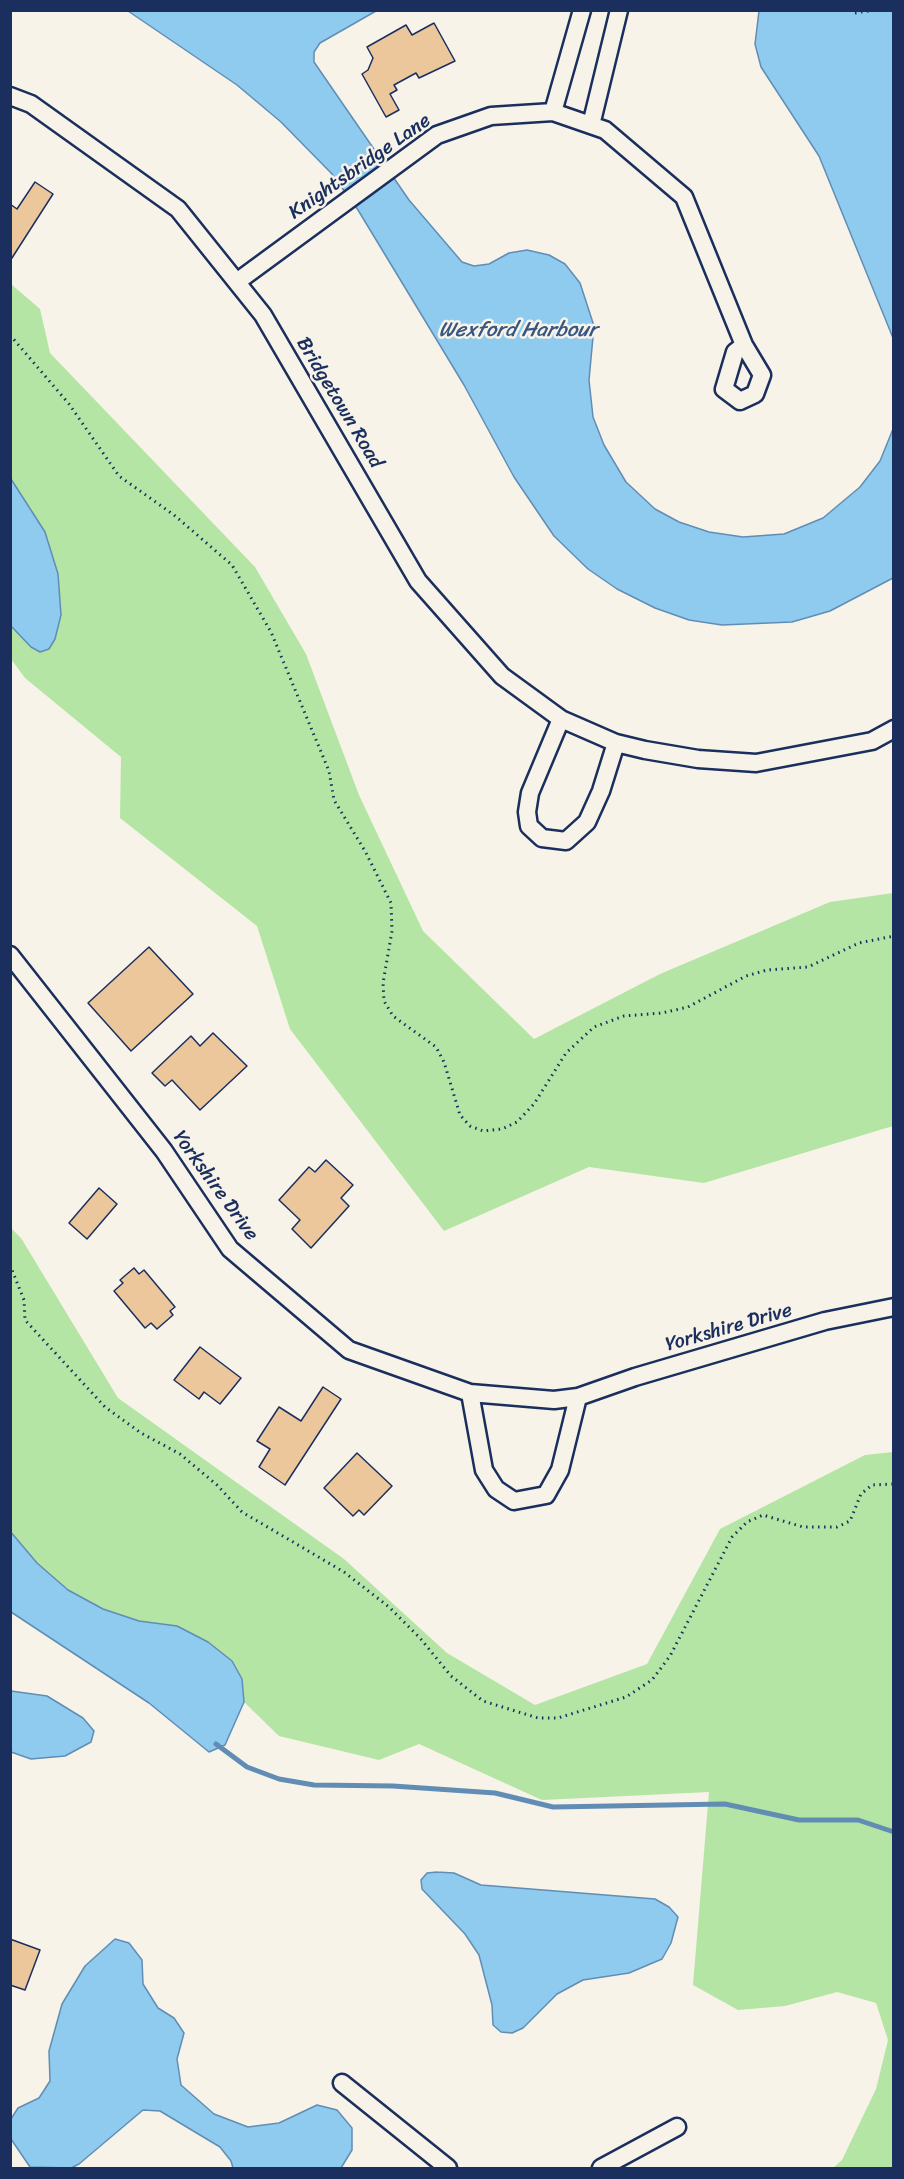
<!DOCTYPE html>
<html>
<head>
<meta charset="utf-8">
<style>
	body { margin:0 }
	#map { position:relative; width:904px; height:2179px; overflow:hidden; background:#f7f3e8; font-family:Sriracha,sans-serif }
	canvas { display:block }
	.frame { position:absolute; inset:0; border:12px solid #1b2f5e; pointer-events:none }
</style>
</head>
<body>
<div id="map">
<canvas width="904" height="2179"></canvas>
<div class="frame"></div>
</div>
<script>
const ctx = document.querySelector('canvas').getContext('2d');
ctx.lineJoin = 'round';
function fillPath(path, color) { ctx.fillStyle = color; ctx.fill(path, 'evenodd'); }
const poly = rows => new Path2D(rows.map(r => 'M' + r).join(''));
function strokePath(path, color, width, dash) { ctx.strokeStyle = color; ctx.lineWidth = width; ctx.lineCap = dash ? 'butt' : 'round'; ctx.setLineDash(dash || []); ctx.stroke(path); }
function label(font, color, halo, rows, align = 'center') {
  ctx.font = font + ' Sriracha,sans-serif'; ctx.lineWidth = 5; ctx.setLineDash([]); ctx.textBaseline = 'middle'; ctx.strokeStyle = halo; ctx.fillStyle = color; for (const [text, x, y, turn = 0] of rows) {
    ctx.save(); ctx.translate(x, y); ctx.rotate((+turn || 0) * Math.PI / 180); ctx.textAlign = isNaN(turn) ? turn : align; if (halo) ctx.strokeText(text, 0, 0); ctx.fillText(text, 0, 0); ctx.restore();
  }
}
fillPath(poly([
	[11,284,40,309,50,353,255,567,306,654,359,795,423,931,534,1039,660,974,830,902,893,893,893,1126,704,1183,589,1167,444,1231,290,1029,257,926,120,818,121,757,25,678,11,659],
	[11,1228,21,1238,118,1398,344,1559,447,1653,535,1705,647,1664,720,1529,865,1455,893,1452,893,2168,833,2168,842,2160,876,2089,888,2040,876,2003,837,1992,785,2006,738,2010,693,1985,709,1792,542,1800,419,1744,379,1760,279,1736,244,1702,242,1679,232,1661,208,1642,177,1626,139,1621,103,1609,68,1590,37,1563,11,1531]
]), '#b4e5a4');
const water = poly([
	[128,11,376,11,320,43,314,52,314,62,409,200,462,262,474,266,489,264,509,253,527,250,549,255,565,264,580,283,594,326,589,380,593,417,604,445,626,482,655,509,679,522,709,532,743,537,784,534,823,518,860,487,880,461,893,429,893,578,830,611,792,622,722,625,689,620,655,608,617,589,588,569,554,536,514,477,464,385,358,210,332,174,281,122,237,85,128,11],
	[759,11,893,11,893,338,819,156,761,67,755,44,759,11],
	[11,479,45,532,58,574,61,615,55,639,49,649,40,652,31,647,11,626,11,479],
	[10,1531,37,1563,68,1590,103,1609,139,1621,177,1626,208,1642,232,1661,242,1679,244,1702,225,1745,209,1752,149,1703,11,1612,10,1531],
	[11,1691,47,1696,83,1718,94,1731,91,1742,65,1756,31,1759,11,1752,11,1691],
	[437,1872,454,1873,481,1885,655,1899,669,1907,678,1917,671,1943,662,1959,629,1973,583,1980,557,1994,523,2028,512,2033,501,2032,493,2025,492,2005,479,1955,465,1934,422,1889,421,1880,427,1873,437,1872],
	[115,1939,129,1943,142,1960,143,1984,158,2008,174,2018,184,2033,177,2059,181,2085,214,2114,248,2127,279,2123,317,2105,337,2110,352,2128,352,2150,341,2168,233,2168,231,2161,220,2147,160,2111,143,2110,79,2164,71,2168,30,2167,11,2139,11,2119,18,2108,39,2098,50,2081,49,2051,62,2004,85,1966,115,1939]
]);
fillPath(water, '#8fcbef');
strokePath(water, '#618db5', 1.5);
strokePath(poly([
	[216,1744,247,1767,279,1779,314,1785,393,1786,495,1793,553,1807,725,1804,799,1820,858,1820,894,1832]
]), '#618db5', 5);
const building = poly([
	[434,23,455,61,419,78,416,73,394,85,397,90,390,94,399,110,386,117,362,74,368,70,373,58,367,47,406,25,412,35,434,23],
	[35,182,53,194,10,261,10,204,17,209,35,182],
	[149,947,193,994,131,1051,88,1003,149,947],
	[213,1033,247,1066,200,1110,172,1080,165,1086,152,1073,191,1036,200,1046,213,1033],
	[326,1160,353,1185,341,1198,349,1206,311,1248,292,1229,300,1220,279,1200,309,1167,315,1172,326,1160],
	[99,1188,117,1204,87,1239,69,1223,99,1188],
	[134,1268,139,1274,144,1270,175,1307,170,1311,173,1315,157,1329,151,1323,145,1328,114,1291,123,1283,120,1280,134,1268],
	[200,1347,241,1378,220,1404,204,1392,199,1399,174,1380,200,1347],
	[323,1387,341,1399,285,1485,259,1467,270,1449,257,1441,279,1407,301,1421,323,1387],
	[357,1453,392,1486,364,1515,359,1510,353,1516,324,1488,357,1453],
	[10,1939,40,1950,25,1990,10,1985,10,1939]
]);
fillPath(building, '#ecc79c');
strokePath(building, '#1b2f5e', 1.5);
const minor = poly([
	[10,96,31,104,178,209,263,315,418,581,502,676,561,719,616,743,645,750,698,759,756,763,872,741,894,729],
	[553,112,582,10],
	[591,125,619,10],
	[238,281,437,135,491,116,553,112,605,130,684,197,744,345,762,375,755,394,740,401,724,389,735,352,744,345],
	[561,719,530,793,527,812,529,826,542,838,566,841,587,822,601,791,616,743],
	[10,955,164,1151,230,1249,349,1350,470,1393,554,1400,578,1397,635,1377,825,1321,894,1307],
	[470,1393,484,1470,496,1489,514,1501,546,1495,560,1470,578,1397],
	[342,2083,448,2168],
	[601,2168,677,2127]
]);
strokePath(minor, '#1b2f5e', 21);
strokePath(poly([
	[855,13,875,10],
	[10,335,69,404,119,476,174,515,232,565,271,632,329,771,334,800,365,851,391,903,392,931,383,983,384,1001,393,1016,436,1047,444,1062,460,1115,470,1126,483,1131,502,1129,517,1122,534,1104,566,1053,594,1027,624,1016,662,1013,688,1007,746,976,767,970,808,967,859,943,894,936],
	[10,1265,24,1300,25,1320,105,1407,141,1433,180,1454,217,1485,242,1512,344,1572,389,1607,420,1638,451,1676,483,1701,538,1718,558,1718,626,1697,652,1680,670,1656,732,1537,747,1522,763,1515,803,1527,837,1527,850,1521,861,1494,872,1485,894,1484]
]), '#1b2f5e', 3, [1.5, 4.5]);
strokePath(minor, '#f7f3e8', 16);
label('20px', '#1b2f5e', '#f7f3e8', [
	["Knightsbridge Lane",360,167,-35],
	["Bridgetown Road",339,403,59],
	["Yorkshire Drive",215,1186,54],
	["Yorkshire Drive",729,1328,-16]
]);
label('italic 21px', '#385682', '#f7f3e8', [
	["Wexford Harbour",518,331]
]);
</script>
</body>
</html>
